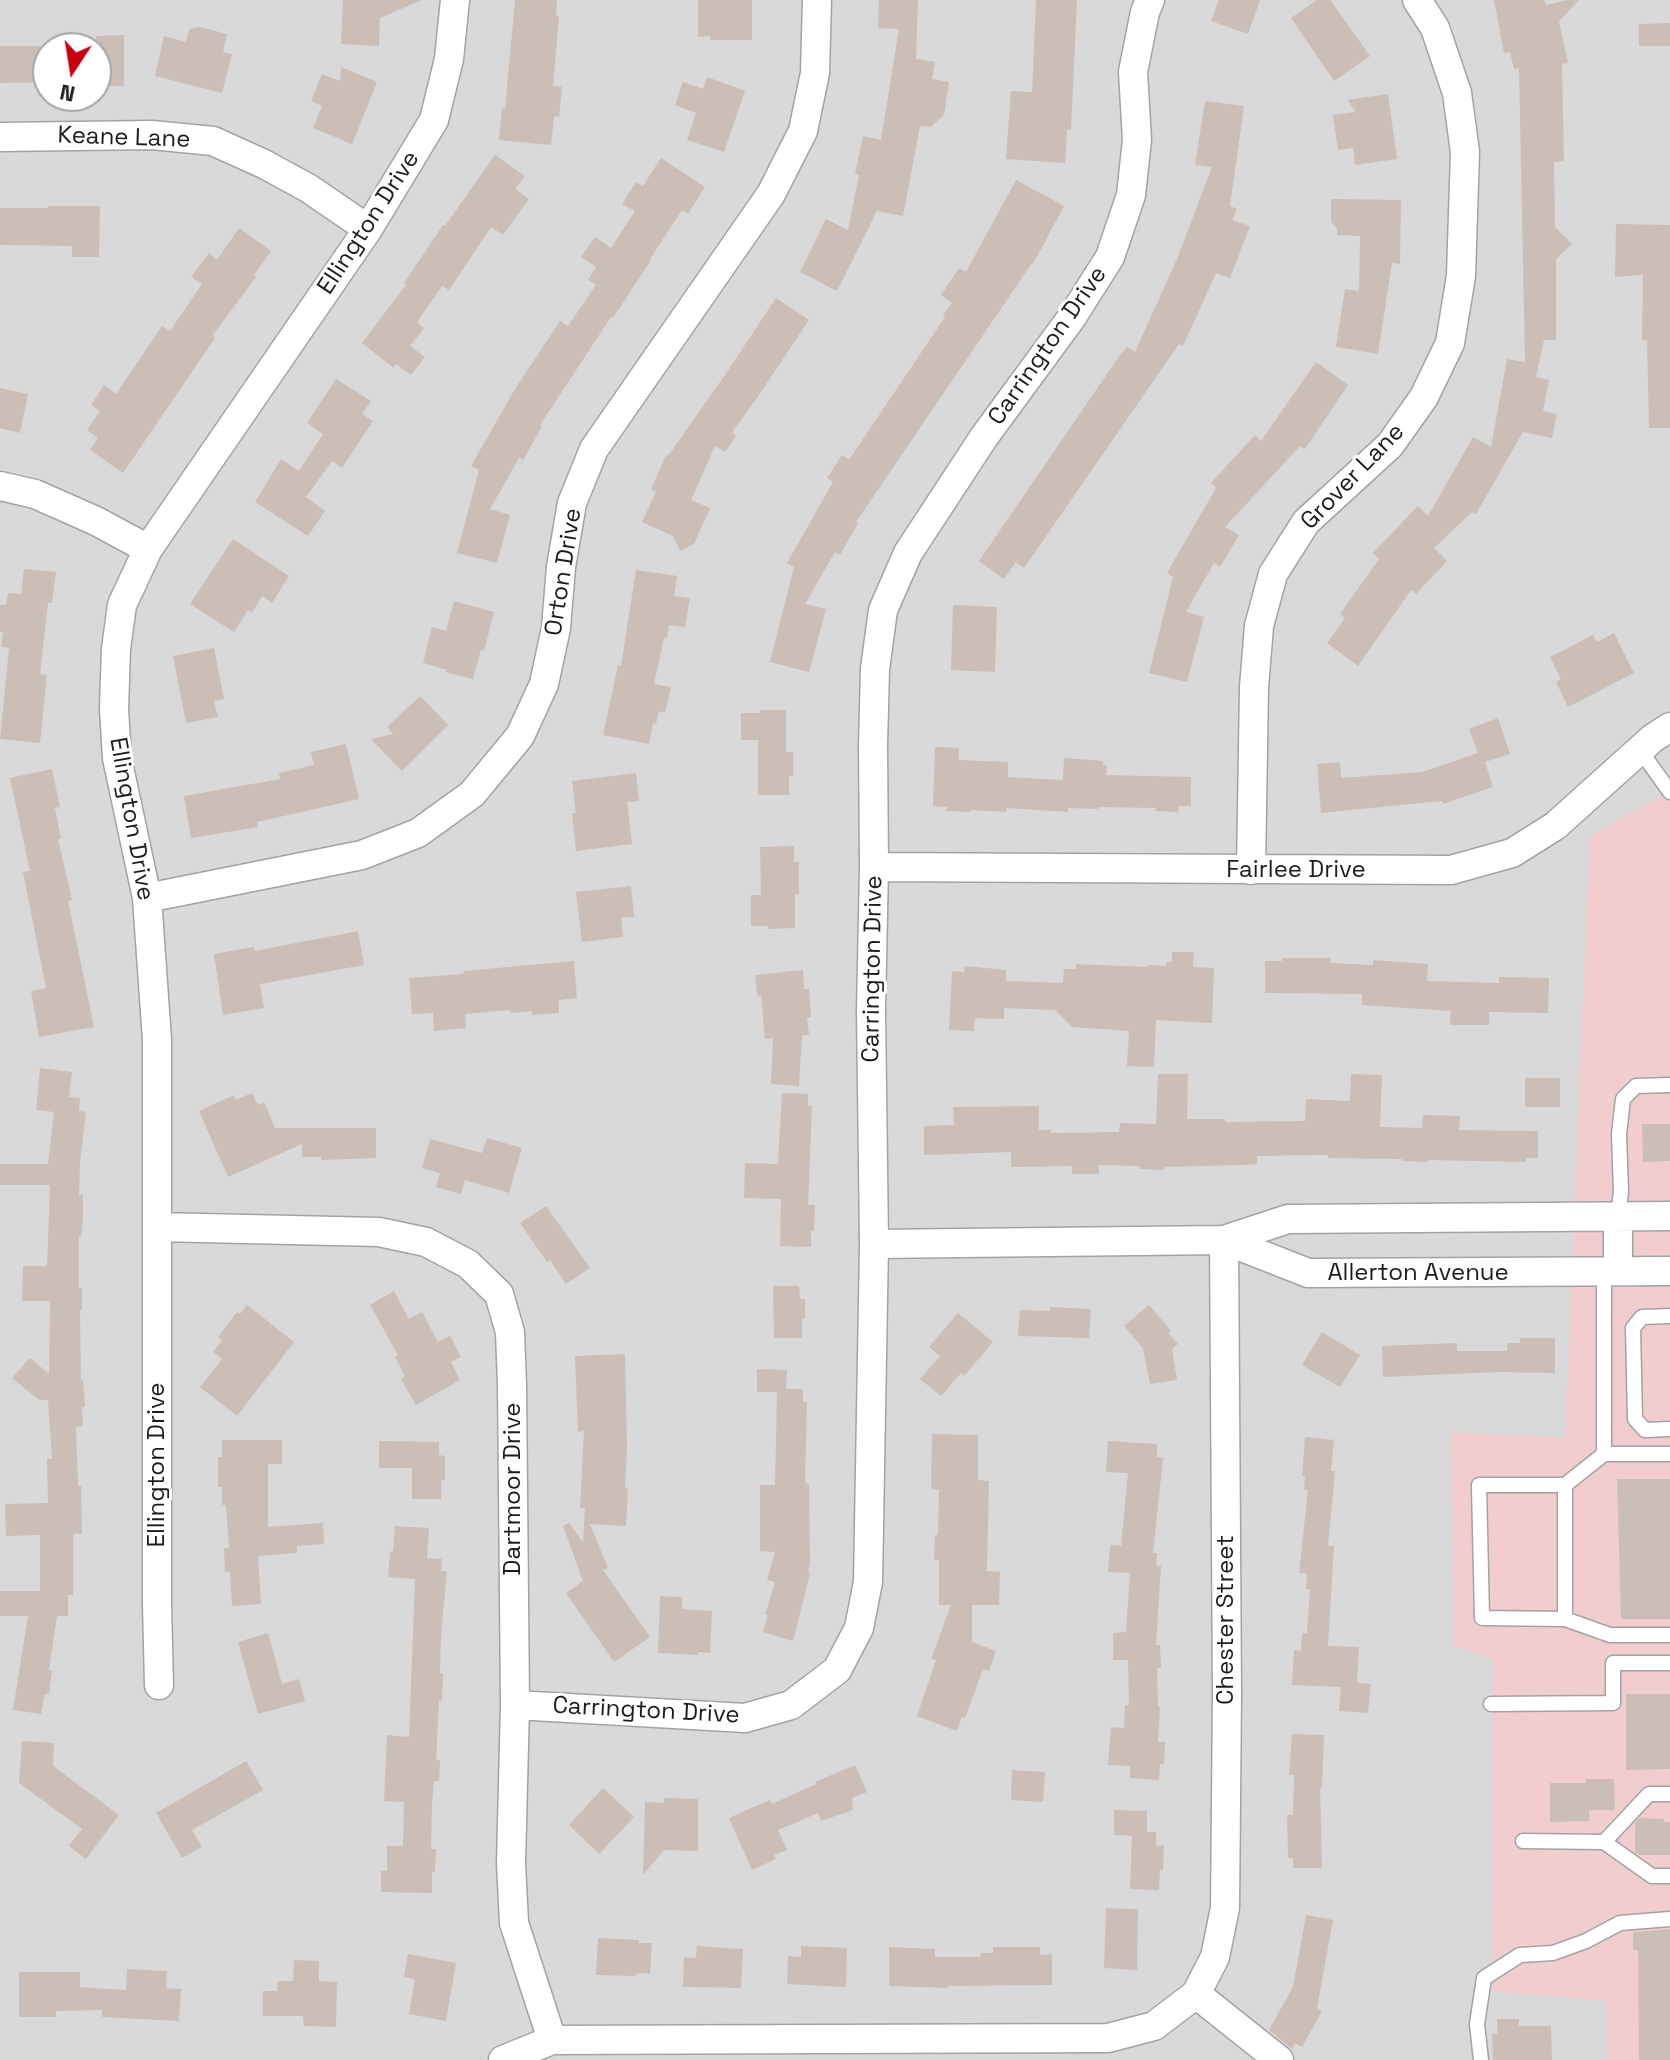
<!DOCTYPE html>
<html>
<head>
<meta charset="utf-8">
<style>
	body { margin:0 }
	#map { position:relative; width:1670px; height:2060px; overflow:hidden; background:#eee9e0; font-family:"Space Grotesk",sans-serif }
	canvas { display:block }
	.north { position:absolute; left:32px; top:32px; width:80px; height:80px; box-sizing:border-box; background:#fff; border:2px solid #a4a4a4; border-radius:50%; rotate:192deg; font-size:22px; font-weight:700; line-height:32px; text-align:center; color:#1c1c1c }
	.north::after { content:''; display:block; margin:auto; width:28px; height:36px; background:#c7000e; clip-path:polygon(50% 0,100% 100%,50% 72%,0 100%) }
</style>
</head>
<body>
<div id="map">
<canvas width="1670" height="2060"></canvas>
<div class="north">N</div>
</div>
<script>
const ctx = document.querySelector('canvas').getContext('2d');
ctx.lineJoin = 'round';
function fillPath(path, color) { ctx.fillStyle = color; ctx.fill(path, 'evenodd'); }
const poly = rows => new Path2D(rows.map(r => 'M' + r).join(''));
function strokePath(path, color, width, dash) { ctx.strokeStyle = color; ctx.lineWidth = width; ctx.lineCap = dash ? 'butt' : 'round'; ctx.setLineDash(dash || []); ctx.stroke(path); }
function label(font, color, halo, rows, align = 'center') {
  ctx.font = font + ' "Space Grotesk",sans-serif'; ctx.lineWidth = 6; ctx.setLineDash([]); ctx.textBaseline = 'middle'; ctx.strokeStyle = halo; ctx.fillStyle = color; for (const [text, x, y, turn = 0] of rows) {
    ctx.save(); ctx.translate(x, y); ctx.rotate((+turn || 0) * Math.PI / 180); ctx.textAlign = isNaN(turn) ? turn : align; if (halo) ctx.strokeText(text, 0, 0); ctx.fillText(text, 0, 0); ctx.restore();
  }
}
fillPath(poly([
	[0,0,1670,0,1670,2060,0,2060],
	[48,48,96,48,96,96,48,96]
]), '#dad9d9');
fillPath(poly([
	[1670,791,1670,2060,1607,2060,1606,2001,1492,1991,1493,1660,1454,1645,1452,1432,1565,1438,1590,836]
]), '#f1cdcf');
fillPath(poly([
	[343,0,422,0,380,18,379,46,341,44],
	[515,0,557,0,556,16,559,16,553,86,562,87,559,117,554,116,551,145,499,140,502,108,505,109],
	[698,0,752,0,752,40,710,40,710,36,698,37],
	[879,0,918,0,916,59,935,62,932,79,949,82,944,115,930,127,920,126,903,216,877,211,837,291,800,272,826,219,848,230,859,175,855,174,863,136,881,140,899,29,878,28],
	[1036,0,1077,0,1071,130,1067,130,1065,163,1006,159,1011,91,1032,92],
	[1219,0,1260,0,1248,34,1211,21],
	[1317,0,1330,0,1370,56,1334,81,1291,18],
	[1494,0,1544,0,1546,5,1567,0,1579,0,1559,21,1568,63,1562,64,1564,161,1554,162,1555,227,1572,244,1556,259,1556,340,1544,340,1536,377,1549,380,1543,411,1557,414,1552,438,1523,432,1476,514,1472,512,1434,548,1447,561,1416,594,1411,590,1358,666,1327,643,1345,618,1340,614,1379,559,1373,553,1418,506,1428,516,1473,437,1491,447,1507,359,1525,362,1519,68,1514,69,1510,52,1504,53],
	[1670,23,1670,46,1639,46,1639,24],
	[200,27,227,34,223,52,232,54,222,93,155,76,164,36,186,42,189,29],
	[124,35,124,86,96,86,96,36],
	[0,46,48,46,48,82,0,83],
	[341,67,377,82,352,144,313,128,322,106,311,101,322,74,340,81],
	[707,77,745,91,724,152,687,140,696,113,675,105,683,82,703,89],
	[1388,94,1397,159,1355,165,1353,148,1338,150,1333,115,1356,112,1347,100],
	[1205,101,1244,106,1230,206,1237,209,1232,220,1250,226,1230,278,1216,273,1183,346,1179,344,1024,568,1016,562,1004,579,979,561,1120,355,1127,347,1135,352,1177,259,1212,167,1195,165],
	[495,155,525,176,515,189,529,199,503,235,491,227,449,290,442,286,417,322,424,328,410,346,425,357,411,375,396,364,394,368,362,343,406,285,404,283,443,225,445,226],
	[661,158,705,187,688,214,682,210,650,259,651,260,613,318,611,317,540,425,542,427,523,460,519,458,490,509,510,515,497,563,457,553,479,470,471,466,515,389,560,321,568,326,596,285,588,280,596,267,581,257,595,237,611,248,635,211,622,204,636,182,643,186],
	[1016,180,1064,206,1033,264,1032,263,856,522,858,523,840,555,835,552,805,604,826,609,809,672,770,662,794,567,787,563,833,482,827,478,842,455,849,460,945,317,943,315,952,303,941,295,959,268,966,272],
	[1331,199,1401,200,1400,264,1392,263,1378,354,1336,347,1345,289,1359,291,1360,236,1337,235,1337,228,1331,222],
	[48,206,100,206,99,257,72,257,72,246,0,245,0,208,48,208],
	[1616,224,1670,225,1670,428,1649,428,1647,340,1642,340,1643,275,1615,277],
	[239,228,271,251,254,275,256,277,212,336,215,338,123,473,90,450,98,438,87,430,100,411,91,405,104,385,116,394,162,326,170,331,202,284,191,277,209,253,217,260],
	[776,298,809,320,757,398,732,432,736,436,725,452,715,446,691,500,710,508,694,544,680,551,673,536,642,522,656,492,651,490,666,455,668,456,725,375],
	[1316,362,1348,385,1305,449,1300,446,1225,527,1239,535,1220,567,1214,563,1186,612,1204,617,1187,682,1149,673,1173,577,1167,573,1216,488,1211,483,1255,435,1261,441],
	[336,379,371,401,362,414,373,421,342,468,332,461,306,497,325,511,308,536,255,502,281,459,299,471,323,434,307,423],
	[0,388,28,394,20,433,0,428],
	[233,539,289,576,272,603,262,596,252,613,248,610,234,632,190,604],
	[24,569,56,572,52,603,48,603,40,674,47,675,40,743,0,739,9,648,1,647,3,632,0,632,0,605,6,605,8,593,21,594],
	[636,570,677,576,674,596,690,598,685,627,669,625,667,638,664,638,654,684,671,687,665,713,659,711,656,724,653,723,649,744,603,735,618,665,621,666],
	[454,601,494,612,484,651,481,649,473,679,445,672,447,670,423,663,432,627,446,631],
	[953,605,997,607,995,672,951,670],
	[1614,633,1634,673,1568,707,1556,682,1561,679,1550,657,1593,635,1597,642],
	[214,648,224,699,214,701,218,717,186,723,173,656],
	[420,696,448,725,402,771,371,739,393,734,387,727],
	[760,710,786,710,786,752,793,752,793,776,789,776,789,795,758,795,758,740,741,740,741,713,760,713],
	[1498,718,1510,754,1485,762,1493,787,1443,804,1442,801,1321,813,1317,764,1340,762,1341,778,1422,772,1478,753,1469,729],
	[346,744,359,799,257,822,258,827,191,838,184,796,280,779,279,773,314,765,311,752],
	[935,747,959,748,959,760,1008,762,1008,777,1063,780,1064,758,1103,761,1103,765,1107,765,1106,775,1191,777,1191,806,1179,806,1178,812,1155,811,1156,808,1098,807,1098,809,1068,808,1068,812,1007,808,1006,812,971,810,970,812,947,811,947,807,933,806],
	[52,769,60,807,55,808,61,839,58,839,72,900,68,901,94,1027,39,1037,31,991,46,988,23,872,30,871,10,778],
	[636,773,639,801,627,802,632,844,576,851,572,813,576,813,572,781],
	[794,846,794,862,799,862,799,895,795,894,795,928,768,929,768,926,751,926,751,895,761,895,760,847],
	[631,886,634,917,621,918,623,937,582,942,576,892],
	[358,931,364,965,260,984,264,1008,223,1015,214,954,254,947,255,951],
	[1172,952,1194,952,1193,967,1214,968,1212,1023,1156,1020,1154,1067,1127,1066,1129,1031,1072,1027,1055,1010,1004,1008,1004,1019,975,1018,974,1031,949,1030,952,971,964,972,965,966,1006,970,1006,981,1063,983,1064,969,1076,969,1076,964,1147,967,1148,965,1166,966,1166,962,1172,962],
	[1282,958,1331,958,1331,963,1373,965,1373,960,1428,964,1427,981,1499,983,1499,977,1549,978,1548,1013,1489,1012,1489,1025,1450,1025,1451,1011,1362,1005,1362,994,1265,993,1265,961,1282,961],
	[574,961,577,998,559,1000,559,1013,532,1015,532,1011,511,1013,510,1010,465,1014,466,1028,434,1031,433,1013,412,1014,409,978,463,974,464,971],
	[803,970,804,989,809,989,811,1017,807,1018,809,1035,802,1035,799,1086,771,1084,773,1038,765,1039,761,995,757,996,755,975],
	[40,1068,72,1072,69,1097,80,1098,79,1111,86,1112,80,1162,79,1195,83,1195,83,1218,81,1237,79,1237,79,1288,82,1288,82,1310,80,1310,81,1380,83,1380,85,1407,82,1407,83,1426,76,1427,78,1486,81,1486,82,1534,73,1534,73,1595,68,1595,68,1616,57,1616,49,1670,52,1671,49,1694,45,1694,41,1714,13,1710,28,1616,0,1616,0,1591,40,1591,40,1535,6,1536,5,1504,48,1503,47,1459,52,1459,48,1400,39,1400,12,1378,30,1358,49,1374,50,1301,22,1301,23,1266,47,1266,50,1185,0,1185,0,1164,48,1164,54,1112,36,1110],
	[1158,1074,1188,1074,1187,1119,1225,1119,1225,1122,1305,1121,1306,1099,1350,1101,1351,1074,1382,1075,1380,1127,1422,1128,1423,1115,1460,1116,1459,1130,1538,1131,1538,1158,1526,1158,1526,1162,1428,1160,1428,1162,1402,1161,1402,1159,1328,1158,1328,1155,1257,1156,1257,1164,1243,1165,1165,1167,1164,1170,1140,1169,1139,1166,1099,1165,1099,1174,1072,1174,1072,1166,1011,1167,1011,1152,924,1155,924,1126,954,1125,953,1107,1039,1106,1039,1130,1051,1130,1051,1133,1119,1132,1120,1123,1156,1124],
	[1525,1078,1560,1078,1560,1107,1525,1107],
	[252,1093,258,1105,264,1102,275,1128,376,1128,376,1158,321,1160,321,1157,302,1157,302,1144,228,1177,199,1111,234,1095,236,1100],
	[782,1093,808,1094,808,1106,812,1106,808,1205,815,1205,814,1231,811,1231,811,1247,780,1246,781,1199,744,1198,745,1163,778,1164],
	[1642,1124,1670,1124,1670,1161,1643,1162],
	[487,1138,522,1148,509,1193,465,1180,461,1194,436,1187,440,1173,422,1168,430,1139,482,1153],
	[546,1206,590,1268,566,1284,550,1260,547,1262,520,1223],
	[773,1286,799,1286,800,1299,805,1299,805,1318,802,1319,802,1338,774,1338],
	[394,1291,409,1319,422,1312,438,1342,450,1336,461,1357,451,1362,460,1380,416,1405,401,1379,405,1376,395,1357,398,1355,370,1305],
	[247,1305,294,1342,237,1416,200,1387,222,1359,213,1352,222,1340,218,1337,237,1312,240,1314],
	[1149,1305,1171,1331,1168,1333,1178,1344,1172,1349,1177,1380,1150,1384,1143,1348,1124,1326],
	[1050,1307,1091,1309,1089,1338,1018,1336,1020,1310,1050,1311],
	[958,1313,993,1342,964,1376,961,1373,941,1396,920,1379,940,1356,929,1347],
	[1322,1332,1360,1355,1340,1387,1302,1365],
	[1520,1338,1555,1338,1555,1373,1500,1372,1383,1377,1382,1346,1457,1343,1457,1351,1507,1351,1507,1343,1520,1343],
	[625,1354,627,1447,625,1488,628,1489,626,1526,590,1524,608,1568,603,1570,650,1637,614,1662,566,1593,583,1581,563,1526,569,1523,583,1542,585,1508,580,1508,584,1431,578,1432,575,1356],
	[757,1369,787,1370,786,1389,803,1389,803,1402,807,1402,805,1483,809,1484,810,1564,808,1572,810,1573,793,1641,763,1632,768,1615,765,1615,775,1582,767,1580,775,1552,760,1551,760,1485,775,1485,777,1392,757,1392],
	[932,1434,978,1435,978,1480,989,1481,987,1571,1000,1572,999,1605,972,1605,972,1642,996,1651,989,1671,983,1669,965,1718,962,1717,957,1731,917,1716,936,1660,931,1659,951,1605,939,1605,939,1560,934,1560,935,1535,938,1535,939,1490,931,1489],
	[1305,1437,1334,1440,1331,1471,1335,1471,1328,1546,1334,1546,1328,1646,1359,1647,1357,1683,1371,1684,1368,1713,1339,1711,1341,1687,1292,1685,1294,1650,1301,1651,1302,1633,1307,1634,1310,1589,1306,1589,1307,1573,1299,1573,1308,1490,1304,1490,1305,1476,1302,1476],
	[222,1440,282,1440,282,1464,268,1464,268,1527,323,1523,324,1544,297,1546,297,1553,258,1556,261,1604,232,1606,230,1572,225,1572,224,1548,229,1548,226,1505,222,1505,222,1487,218,1487,218,1457,222,1457],
	[379,1441,439,1442,439,1455,445,1456,445,1480,441,1480,441,1499,412,1499,412,1468,379,1468],
	[1108,1441,1157,1444,1157,1457,1163,1458,1153,1553,1157,1553,1156,1565,1161,1566,1156,1645,1160,1645,1161,1668,1157,1668,1158,1707,1160,1707,1158,1742,1165,1742,1164,1765,1160,1764,1159,1780,1130,1778,1130,1766,1108,1765,1111,1727,1124,1728,1125,1705,1129,1705,1128,1660,1113,1660,1113,1633,1126,1632,1130,1573,1108,1572,1110,1545,1121,1546,1128,1473,1106,1472],
	[1617,1479,1670,1479,1670,1619,1621,1619],
	[395,1526,429,1528,427,1558,442,1559,441,1571,447,1571,441,1635,440,1673,443,1673,442,1701,439,1700,436,1760,440,1760,439,1781,434,1781,432,1803,431,1849,436,1849,435,1872,432,1872,432,1893,381,1892,381,1871,387,1871,387,1846,403,1846,404,1802,384,1801,387,1735,409,1737,415,1579,388,1577,390,1552,393,1551],
	[660,1596,682,1597,682,1609,712,1611,710,1653,698,1652,698,1655,658,1653],
	[268,1633,282,1684,299,1679,305,1701,258,1714,238,1642],
	[1626,1694,1670,1694,1670,1769,1626,1770],
	[1292,1734,1324,1735,1322,1788,1320,1788,1322,1868,1293,1868,1293,1858,1288,1858,1287,1815,1293,1815,1294,1775,1289,1775],
	[22,1741,54,1743,53,1766,119,1815,86,1859,69,1846,82,1829,19,1783],
	[246,1761,263,1790,192,1830,202,1847,182,1858,156,1813],
	[855,1765,867,1792,852,1798,853,1810,821,1821,818,1813,778,1830,787,1850,774,1855,776,1859,752,1870,729,1818,770,1800,772,1804,816,1784,815,1782],
	[1012,1770,1045,1772,1043,1802,1011,1800],
	[1586,1779,1614,1779,1615,1810,1589,1810,1589,1821,1550,1822,1550,1783,1586,1783],
	[603,1788,634,1817,599,1854,569,1825],
	[664,1798,698,1799,698,1851,664,1850,643,1875,645,1802,664,1803],
	[1114,1810,1147,1811,1147,1832,1156,1832,1156,1846,1164,1845,1163,1870,1160,1870,1159,1890,1130,1889,1132,1836,1114,1835],
	[1640,1818,1664,1819,1664,1822,1670,1822,1670,1855,1639,1855,1635,1852,1635,1823],
	[1106,1908,1138,1909,1137,1970,1104,1968],
	[1306,1915,1333,1920,1317,2008,1322,2011,1302,2047,1295,2043,1292,2049,1269,2030,1293,1987],
	[1670,1929,1670,2060,1639,2060,1638,1950,1633,1950,1633,1932],
	[598,1938,639,1940,639,1943,652,1943,650,1974,637,1973,636,1976,596,1975],
	[697,1946,743,1949,741,1988,683,1987,684,1957,696,1958],
	[801,1946,847,1948,846,1987,787,1984,788,1956,801,1957],
	[889,1947,935,1949,935,1957,981,1957,980,1953,993,1953,993,1947,1040,1947,1040,1955,1052,1954,1052,1985,948,1986,948,1988,889,1986],
	[408,1954,456,1963,446,2021,409,2014,415,1979,404,1977],
	[294,1960,319,1961,319,1981,337,1982,336,2027,304,2026,303,2016,263,2016,263,1991,277,1991,278,1981,293,1981],
	[127,1969,167,1971,166,1988,181,1989,179,2021,102,2017,102,2010,56,2011,56,2017,19,2017,19,1972,80,1972,80,1987,126,1990],
	[1497,2019,1519,2019,1519,2026,1551,2026,1552,2060,1493,2060,1492,2034,1497,2034]
]), '#cabeb6');
const lane = poly([
	[1640,750,1670,792],
	[1618,1217,1621,1192,1619,1134,1623,1099,1636,1086,1670,1085],
	[1670,1316,1642,1317,1633,1328,1635,1419,1645,1430,1670,1429],
	[1604,1454,1604,1272],
	[1565,1485,1479,1485,1482,1618,1565,1619,1610,1635,1670,1635],
	[1565,1619,1565,1485,1604,1454,1670,1454],
	[1491,1704,1613,1703,1613,1663,1670,1663],
	[1523,1841,1604,1842,1652,1876,1670,1876],
	[1604,1842,1649,1794,1670,1794],
	[1481,2060,1477,2024,1484,1978,1520,1955,1553,1953,1586,1941,1620,1923,1670,1919]
]);
const street = poly([
	[0,137,152,135,213,141,264,164,308,188,368,229],
	[0,486,35,494,96,521,148,549],
	[874,867,1451,870,1512,853,1555,826,1653,738,1670,727],
	[1251,870,1254,687,1259,626,1273,574,1306,522,1390,445,1424,397,1450,343,1461,276,1465,152,1457,93,1435,28,1417,0],
	[147,898,362,855,418,833,472,794,520,736,544,684,556,628,561,567,572,503,594,449,771,194,803,131,815,73,817,0],
	[1618,1217,1618,1271],
	[158,1227,379,1232,426,1242,468,1264,499,1294,510,1332,512,1385,515,1705,511,1863,514,1923,552,2040],
	[1224,1240,1308,1273,1670,1271],
	[874,1244,1224,1240,1288,1219,1670,1216],
	[159,1685,157,1604,157,1040,147,898,117,758,114,709,116,649,122,605,148,549,368,229,434,120,449,59,455,0],
	[515,1705,745,1718,791,1705,837,1670,859,1628,868,1582,874,1244,871,1010,874,867,873,745,875,669,883,610,908,553,984,437,1072,317,1110,257,1131,195,1137,140,1133,72,1145,12,1150,0],
	[1196,1994,1279,2060],
	[503,2060,552,2040,1108,2038,1154,2026,1196,1994,1215,1957,1225,1908,1227,1694,1224,1240]
]);
strokePath(lane, '#a3a3a3', 17);
strokePath(street, '#a3a3a3', 31);
strokePath(lane, '#fff', 14);
strokePath(street, '#fff', 28);
label('24px', '#1c1c1c', '#fff', [
	["Keane Lane",124,138,2],
	["Ellington Drive",369,223,-57],
	["Carrington Drive",1048,346,-55],
	["Grover Lane",1353,477,-46],
	["Orton Drive",564,572,-81],
	["Ellington Drive",131,819,80],
	["Fairlee Drive",1296,870],
	["Carrington Drive",873,969,-89],
	["Allerton Avenue",1418,1273],
	["Ellington Drive",157,1465,-90],
	["Dartmoor Drive",513,1489,-90],
	["Chester Street",1226,1620,-90],
	["Carrington Drive",646,1711,3]
]);
</script>
</body>
</html>
